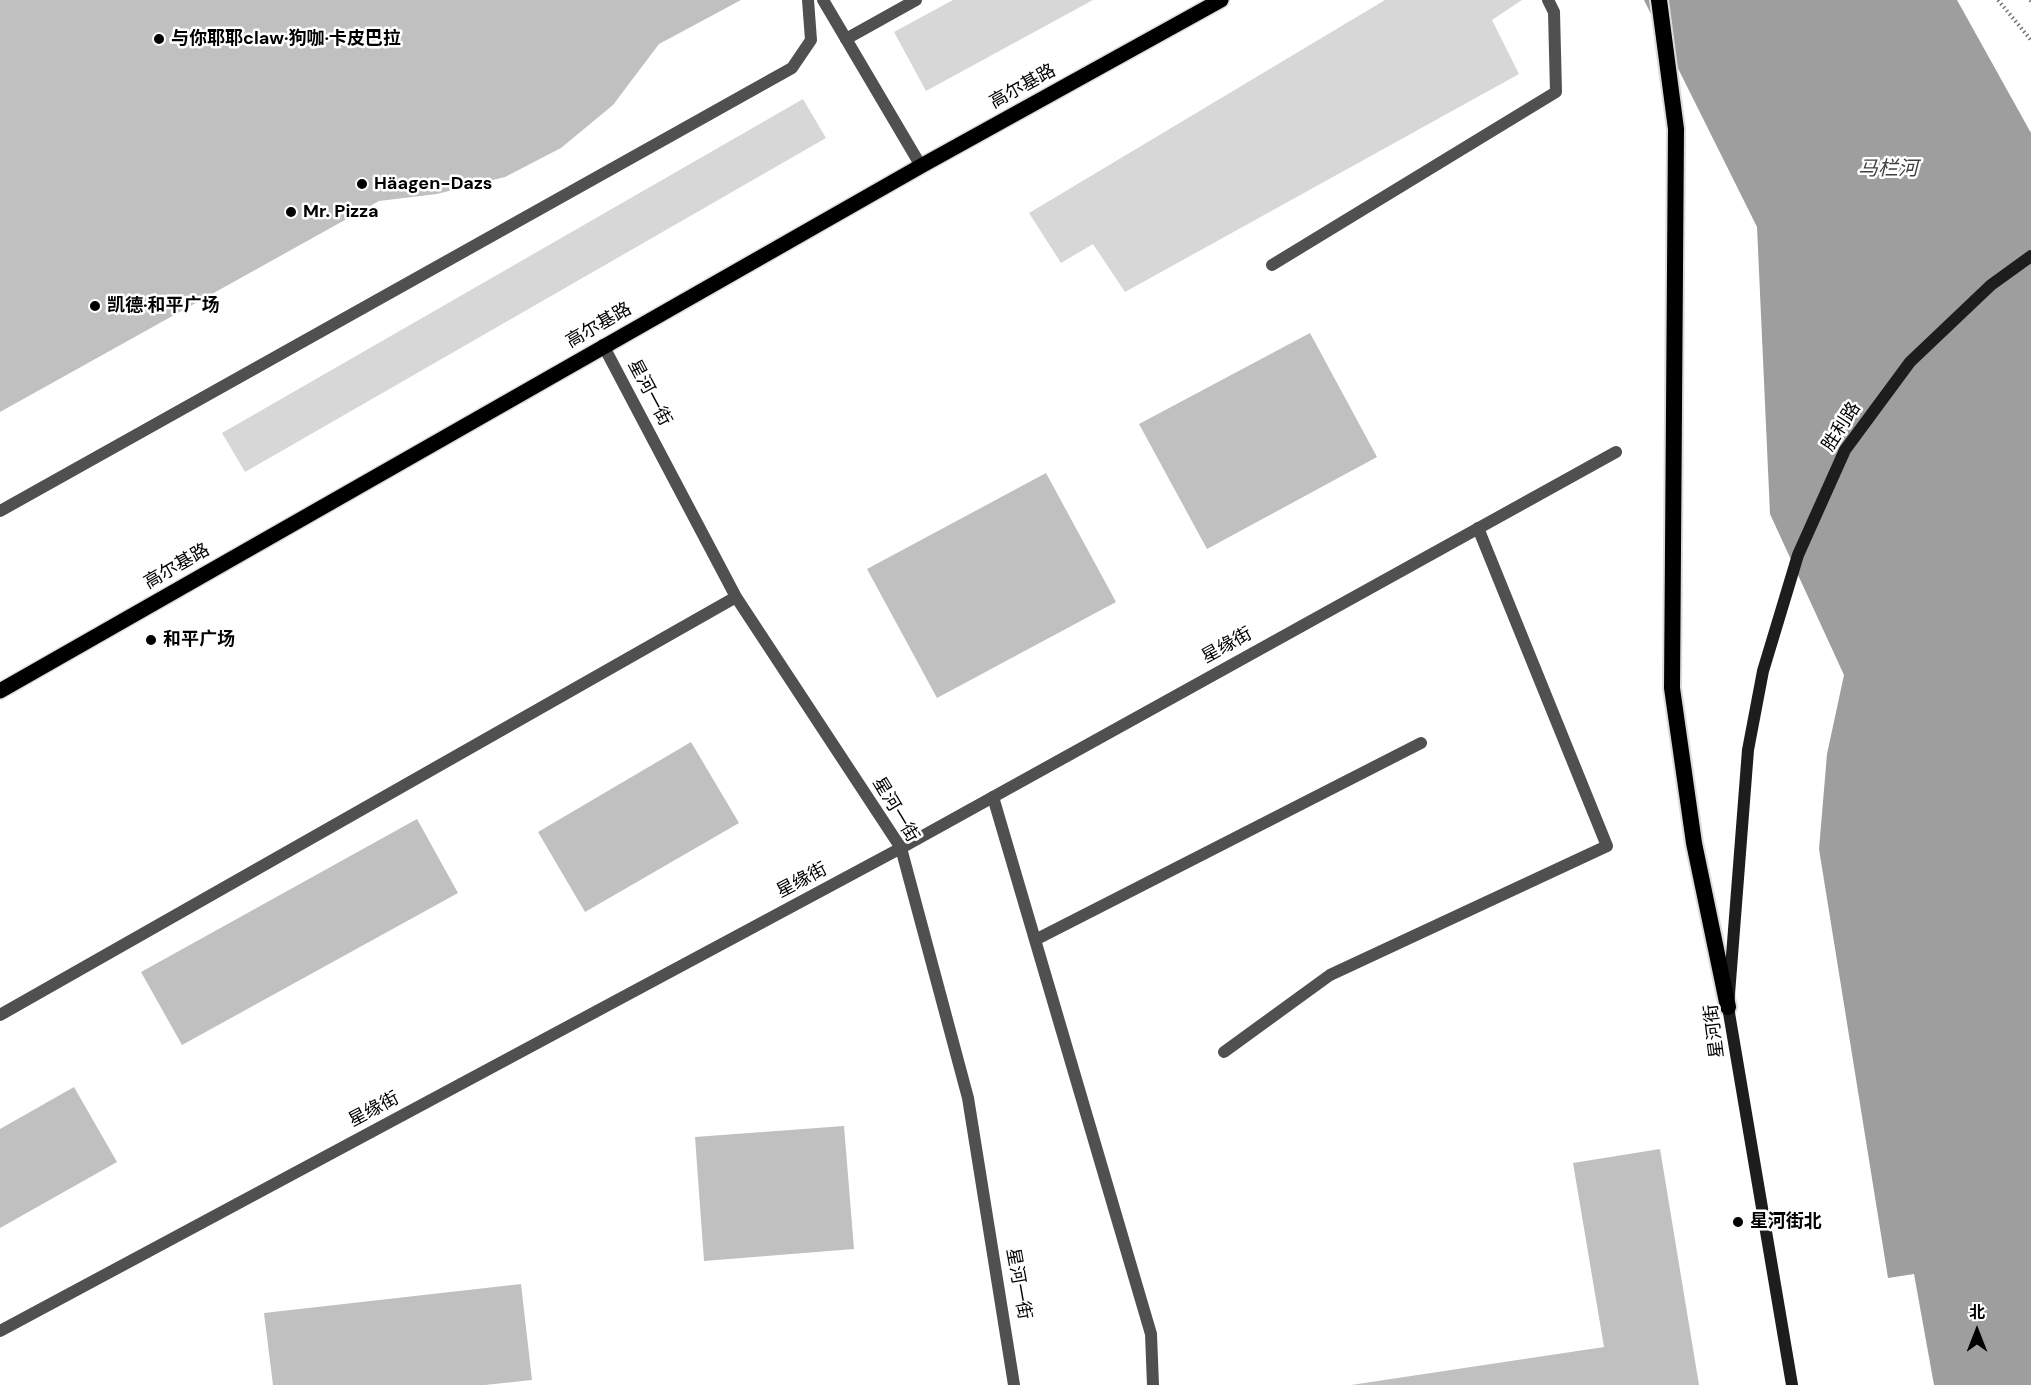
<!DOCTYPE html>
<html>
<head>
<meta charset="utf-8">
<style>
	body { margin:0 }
	#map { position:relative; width:2031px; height:1385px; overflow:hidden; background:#fff; font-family:"DM Sans","Noto Sans SC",sans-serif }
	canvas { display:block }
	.north { position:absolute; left:1947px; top:1301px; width:60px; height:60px; -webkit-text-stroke:4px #fff; paint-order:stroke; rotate:0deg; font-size:16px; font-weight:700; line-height:24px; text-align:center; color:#000 }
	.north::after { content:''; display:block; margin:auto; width:21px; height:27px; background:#000; clip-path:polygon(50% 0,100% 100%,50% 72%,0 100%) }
</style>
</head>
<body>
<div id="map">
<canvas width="2031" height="1385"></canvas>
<div class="north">北</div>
</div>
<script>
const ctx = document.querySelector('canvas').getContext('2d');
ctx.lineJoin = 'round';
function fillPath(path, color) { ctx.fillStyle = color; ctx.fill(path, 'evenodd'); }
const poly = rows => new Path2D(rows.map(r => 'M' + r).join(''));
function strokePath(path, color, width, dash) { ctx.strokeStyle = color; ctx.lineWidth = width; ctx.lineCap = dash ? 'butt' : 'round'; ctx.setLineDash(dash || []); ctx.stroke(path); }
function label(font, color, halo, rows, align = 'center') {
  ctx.font = font + ' "DM Sans","Noto Sans SC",sans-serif'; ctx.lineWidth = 5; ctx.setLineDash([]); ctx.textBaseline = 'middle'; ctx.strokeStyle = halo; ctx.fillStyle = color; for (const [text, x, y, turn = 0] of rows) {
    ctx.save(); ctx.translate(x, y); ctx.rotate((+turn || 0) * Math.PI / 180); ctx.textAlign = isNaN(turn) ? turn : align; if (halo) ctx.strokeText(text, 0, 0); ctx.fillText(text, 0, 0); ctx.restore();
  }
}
fillPath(poly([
	[953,0,1093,0,926,91,894,32],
	[1385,0,1522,0,1492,20,1519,74,1125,292,1093,244,1061,263,1029,213],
	[803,99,826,138,245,472,222,433]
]), '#d7d7d7');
fillPath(poly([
	[1644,0,1957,0,2031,133,2031,1385,1934,1385,1914,1274,1888,1278,1819,849,1827,754,1844,675,1770,514,1757,227]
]), '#9e9e9e');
fillPath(poly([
	[0,0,741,0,659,44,613,105,561,148,505,177,437,194,379,201,0,412],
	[1310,333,1377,457,1207,549,1139,424],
	[1046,473,1116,602,937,698,867,569],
	[691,742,739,823,585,912,538,832],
	[417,819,458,893,182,1045,141,972],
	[74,1087,117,1162,0,1228,0,1129],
	[844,1126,854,1249,704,1261,695,1137],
	[1660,1149,1699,1385,1351,1385,1604,1347,1573,1163],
	[521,1284,532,1380,485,1385,273,1385,264,1313]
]), '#c0c0c0');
const primary = poly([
	[0,691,921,166,1221,0]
]);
const trunk = poly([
	[1659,0,1676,129,1672,688,1694,843,1728,1007]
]);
strokePath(primary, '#dbdbdb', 18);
strokePath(trunk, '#dbdbdb', 20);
strokePath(poly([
	[1998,0,2031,40],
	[2030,0,2031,1]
]), '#727272', 4, [1.5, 3]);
strokePath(poly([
	[846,39,916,0],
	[1272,265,1556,92,1554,12,1548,0],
	[0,511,792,68,811,40,808,0],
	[993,797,1151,1334,1153,1385],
	[1035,940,1421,743],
	[1224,1052,1330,975,1607,846,1478,528]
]), '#505050', 12);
strokePath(poly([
	[823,0,921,166],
	[603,345,736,597,901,848,968,1098,1014,1385],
	[0,1015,736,597],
	[0,1331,901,848,1616,452]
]), '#505050', 12);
strokePath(poly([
	[1792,1385,1728,1007,1748,750,1763,671,1798,555,1845,450,1910,362,1991,285,2031,256]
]), '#1d1d1d', 12);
strokePath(primary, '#000', 15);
strokePath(trunk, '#000', 16);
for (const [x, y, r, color] of [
	[159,39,6,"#000"],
	[362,184,6,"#000"],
	[291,212,6,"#000"],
	[95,306,6,"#000"],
	[151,640,6,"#000"],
	[1738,1222,6,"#000"]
]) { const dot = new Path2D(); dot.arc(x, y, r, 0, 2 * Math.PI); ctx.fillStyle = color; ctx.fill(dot); strokePath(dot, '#fff', 2); }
label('bold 18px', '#000', '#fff', [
	["与你耶耶claw·狗咖·卡皮巴拉",171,39],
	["Häagen-Dazs",374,184],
	["Mr. Pizza",303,212],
	["凯德·和平广场",107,306],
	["和平广场",163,640],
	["星河街北",1750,1222]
], 'left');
label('18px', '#000', '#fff', [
	["高尔基路",1023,87,-29],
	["高尔基路",599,326,-30],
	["星河一街",649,393,62],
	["胜利路",1842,427,-57],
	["高尔基路",177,567,-30],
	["星缘街",1227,646,-29],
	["星河一街",895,810,59],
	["星缘街",802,881,-28],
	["星河街",1715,1031,-97],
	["星缘街",374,1110,-28],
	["星河一街",1018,1284,80]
]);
label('italic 20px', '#3f3f3f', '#fff', [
	["马栏河",1888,170]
]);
</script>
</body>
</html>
